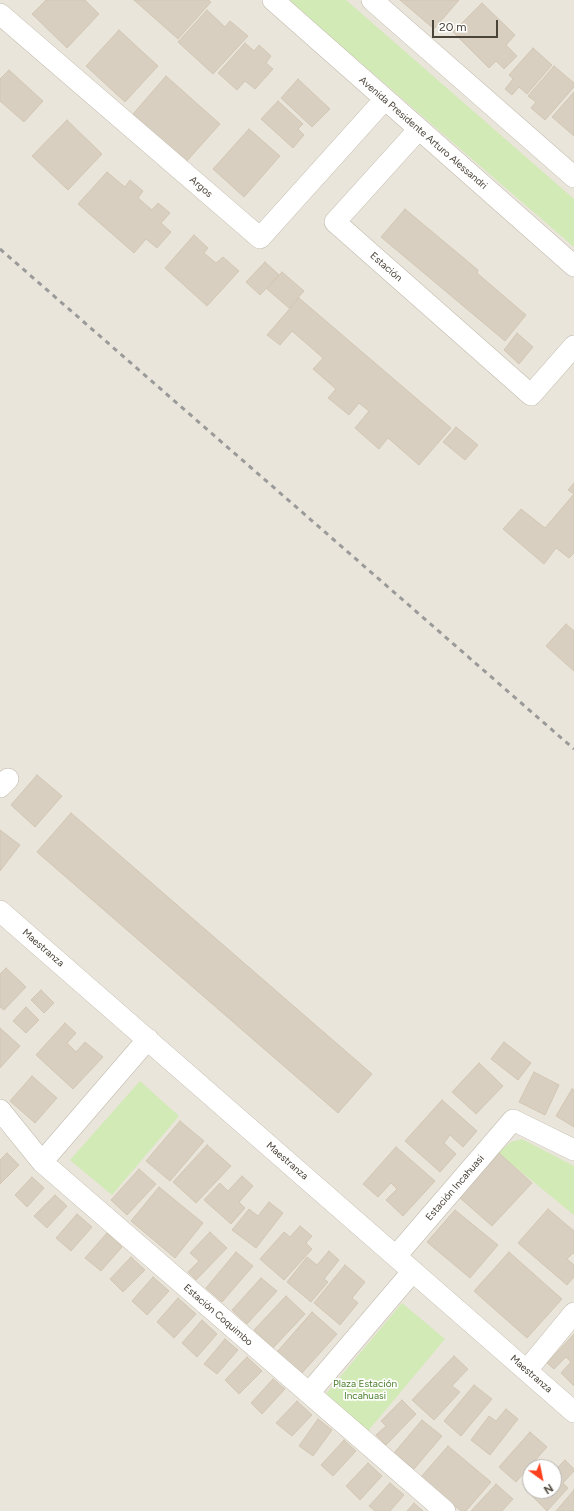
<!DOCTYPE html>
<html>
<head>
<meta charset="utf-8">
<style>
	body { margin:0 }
	#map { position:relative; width:574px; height:1511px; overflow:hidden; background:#f6f3ec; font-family:Figtree,sans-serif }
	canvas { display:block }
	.north { position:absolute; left:522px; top:1459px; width:40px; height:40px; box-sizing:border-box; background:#fff; border:1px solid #b7b4b0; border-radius:50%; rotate:147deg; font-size:11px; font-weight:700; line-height:16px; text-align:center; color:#4b4439 }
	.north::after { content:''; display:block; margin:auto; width:14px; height:18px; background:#fc3f1d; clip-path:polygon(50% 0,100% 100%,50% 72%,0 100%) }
	.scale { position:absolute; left:432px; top:20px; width:66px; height:18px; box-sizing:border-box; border:2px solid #4b4439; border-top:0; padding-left:5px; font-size:12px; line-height:14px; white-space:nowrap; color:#4b4439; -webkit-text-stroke:3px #fff; paint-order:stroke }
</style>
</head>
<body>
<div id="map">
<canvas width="574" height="1511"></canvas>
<div class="north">N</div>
<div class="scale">20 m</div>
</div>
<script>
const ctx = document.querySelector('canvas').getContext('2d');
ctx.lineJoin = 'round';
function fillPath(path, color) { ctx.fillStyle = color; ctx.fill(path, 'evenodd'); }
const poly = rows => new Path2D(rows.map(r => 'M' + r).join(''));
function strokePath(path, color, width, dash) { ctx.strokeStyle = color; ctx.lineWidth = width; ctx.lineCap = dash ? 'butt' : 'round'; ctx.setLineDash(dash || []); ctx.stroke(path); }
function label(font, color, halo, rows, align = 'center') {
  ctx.font = font + ' Figtree,sans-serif'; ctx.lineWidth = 3.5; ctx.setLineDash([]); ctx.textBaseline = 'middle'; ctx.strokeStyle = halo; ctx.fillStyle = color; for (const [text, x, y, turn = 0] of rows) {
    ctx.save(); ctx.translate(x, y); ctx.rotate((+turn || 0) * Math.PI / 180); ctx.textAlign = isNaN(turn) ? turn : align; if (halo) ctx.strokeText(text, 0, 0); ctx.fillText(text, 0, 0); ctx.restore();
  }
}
fillPath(poly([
	[0,0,574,0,574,1511,0,1511],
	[530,1467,554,1467,554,1491,530,1491]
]), '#eae5da');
fillPath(poly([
	[288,0,346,0,574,199,574,247],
	[140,1081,179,1116,112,1195,70,1160],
	[522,1139,574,1166,574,1215,498,1153,511,1142],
	[402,1303,445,1339,368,1431,325,1395]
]), '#d2eab5');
const building = poly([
	[46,0,85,0,99,14,67,48,32,14,46,0],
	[134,0,208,0,211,2,178,39,134,0],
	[400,0,459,0,434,29,400,0],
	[482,3,515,35,506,45,517,56,504,69,496,61,489,68,453,32,482,3],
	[207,10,225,27,230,21,248,36,213,74,178,42,207,10],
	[119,30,158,66,125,102,86,66,119,30],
	[245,43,254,51,259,45,271,56,266,63,273,69,255,89,245,81,237,90,218,73,245,43],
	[533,48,552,65,527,94,519,87,512,95,505,89,513,79,509,75,533,48],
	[554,66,574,83,574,87,545,120,531,108,536,102,528,96,554,66],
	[9,70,43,101,24,122,0,101,0,79,9,70],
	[166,76,220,124,186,162,133,114,166,76],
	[298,79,330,109,312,127,281,98,298,79],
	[574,92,574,136,552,117,574,92],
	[278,101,303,124,298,129,304,135,293,148,261,119,278,101],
	[67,120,102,154,68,190,32,156,67,120],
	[249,129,280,156,244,197,213,169,249,129],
	[107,172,125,187,130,180,143,191,138,198,152,210,158,203,170,213,161,223,171,232,157,248,146,239,134,253,78,204,107,172],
	[405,209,478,270,477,273,526,315,505,341,381,237,405,209],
	[194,235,208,248,204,253,216,263,223,257,239,271,207,306,165,268,194,235],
	[265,262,279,275,260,295,246,282,265,262],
	[282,272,304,291,289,308,267,289,282,272],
	[299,298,451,428,419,465,388,438,379,449,355,428,369,411,359,403,349,415,328,398,336,389,313,369,323,358,292,331,280,345,267,335,299,298],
	[517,333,533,347,519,364,504,350,517,333],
	[456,427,478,445,465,460,443,442,456,427],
	[574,483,574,494,568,490,574,483],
	[574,494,574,553,569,558,556,548,544,564,503,529,521,509,545,528,574,494],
	[566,624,574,631,574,671,546,646,566,624],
	[37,775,62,796,35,827,11,805,37,775],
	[71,813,372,1074,338,1113,37,852,71,813],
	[0,830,20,845,0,871,0,830],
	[6,968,26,987,4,1010,0,1007,0,974,6,968],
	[41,990,54,1003,44,1013,31,1000,41,990],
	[26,1007,39,1020,26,1033,13,1021,26,1007],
	[65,1023,76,1033,67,1043,76,1052,85,1042,103,1057,73,1089,36,1055,65,1023],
	[0,1028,20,1046,0,1068,0,1028],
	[504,1042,531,1063,518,1080,491,1059,504,1042],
	[479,1063,503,1086,476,1114,452,1092,479,1063],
	[534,1072,559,1085,545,1115,519,1102,534,1072],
	[32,1076,57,1098,35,1123,10,1101,32,1076],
	[572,1089,574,1090,574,1127,556,1116,572,1089],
	[442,1100,477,1131,463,1147,450,1135,444,1143,456,1154,440,1172,405,1141,442,1100],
	[180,1121,204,1141,170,1181,146,1161,180,1121],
	[207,1145,231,1166,196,1203,173,1182,207,1145],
	[396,1147,435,1181,403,1216,386,1200,397,1189,391,1183,378,1197,363,1184,396,1147],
	[7,1153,19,1165,0,1184,0,1160,7,1153],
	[499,1153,532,1183,492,1226,459,1197,499,1153],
	[139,1169,156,1184,127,1215,111,1200,139,1169],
	[242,1176,253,1186,239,1202,245,1208,231,1224,204,1200,220,1183,228,1191,242,1176],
	[32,1177,44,1188,27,1207,15,1195,32,1177],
	[159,1187,203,1223,175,1258,131,1221,159,1187],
	[55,1195,67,1206,47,1228,34,1216,55,1195],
	[269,1202,283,1213,256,1248,232,1230,249,1209,258,1216,269,1202],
	[548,1209,574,1231,574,1254,573,1253,567,1259,574,1265,574,1277,567,1285,518,1243,548,1209],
	[455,1210,498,1245,470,1278,427,1242,455,1210],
	[77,1214,92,1227,71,1251,56,1238,77,1214],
	[300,1226,312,1236,306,1243,312,1249,284,1280,260,1259,284,1232,290,1237,300,1226],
	[210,1232,227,1248,196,1280,188,1272,199,1261,190,1253,210,1232],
	[107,1233,122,1247,101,1271,85,1258,107,1233],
	[329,1251,339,1260,324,1279,328,1282,311,1302,287,1282,307,1257,317,1265,329,1251],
	[236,1252,253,1266,222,1302,206,1288,236,1252],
	[509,1252,562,1299,527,1338,474,1291,509,1252],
	[131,1257,145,1270,123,1292,110,1279,131,1257],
	[345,1265,365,1282,352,1298,358,1303,340,1325,314,1303,345,1265],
	[153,1277,169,1291,147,1315,132,1301,153,1277],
	[261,1278,277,1291,247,1324,232,1310,261,1278],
	[286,1296,305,1314,273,1348,254,1330,286,1296],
	[178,1298,196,1314,174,1338,157,1322,178,1298],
	[312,1312,337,1334,301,1374,277,1352,312,1312],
	[202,1320,217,1334,197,1357,182,1343,202,1320],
	[574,1334,574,1386,561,1373,571,1362,566,1357,554,1369,547,1363,574,1334],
	[225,1339,238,1350,217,1374,204,1364,225,1339],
	[454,1356,468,1369,452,1386,460,1392,434,1420,412,1400,454,1356],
	[247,1357,262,1371,239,1394,225,1380,247,1357],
	[273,1379,285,1389,262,1414,251,1403,273,1379],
	[474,1385,492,1399,461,1436,444,1421,474,1385],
	[402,1400,416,1414,386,1445,376,1435,386,1426,381,1421,402,1400],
	[297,1401,312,1415,292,1436,276,1423,297,1401],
	[506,1409,518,1419,490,1455,471,1440,489,1416,496,1421,506,1409],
	[318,1419,332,1430,313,1456,299,1446,318,1419],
	[422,1420,442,1436,414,1469,394,1453,422,1420],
	[530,1432,547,1447,516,1482,499,1467,530,1432],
	[344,1440,356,1451,333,1476,321,1465,344,1440],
	[448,1446,491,1482,466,1511,461,1511,421,1477,448,1446],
	[565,1460,574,1469,574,1471,563,1483,568,1488,547,1511,525,1489,530,1484,530,1491,554,1491,554,1468,555,1470,565,1460],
	[368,1463,382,1476,360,1500,346,1486,368,1463],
	[390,1483,404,1495,390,1511,375,1511,369,1506,390,1483],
	[496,1484,513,1499,502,1511,471,1511,496,1484],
	[574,1490,574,1511,556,1511,574,1490],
	[414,1503,423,1511,407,1511,414,1503]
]);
fillPath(building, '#d8cfc1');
strokePath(building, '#d3c7b4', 1);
const minor = poly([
	[273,0,574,266],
	[372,0,574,177],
	[0,14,260,238,385,99],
	[419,129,335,222,531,395,574,346],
	[0,787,8,779],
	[0,911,574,1412],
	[0,1110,42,1162,445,1511],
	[42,1162,148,1039],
	[396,1256,513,1120,574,1150],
	[527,1370,574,1313],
	[309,1393,413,1271]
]);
strokePath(minor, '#c2bbae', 22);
strokePath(minor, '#fff', 21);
strokePath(poly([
	[0,249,574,749]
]), '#9a9a9a', 3, [5, 5]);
label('10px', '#4b4439', '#fff', [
	["Avenida Presidente Arturo Alessandri",423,133,41],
	["Argos",201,187,41],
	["Estación",386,267,41],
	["Maestranza",43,948,41],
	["Maestranza",287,1161,41],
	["Estación Incahuasi",455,1188,-49],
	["Estación Coquimbo",218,1315,41],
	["Maestranza",531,1374,41]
]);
label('10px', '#4a7f2a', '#fff', [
	["Plaza Estación",365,1384],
	["Incahuasi",365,1396]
]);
</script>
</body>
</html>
